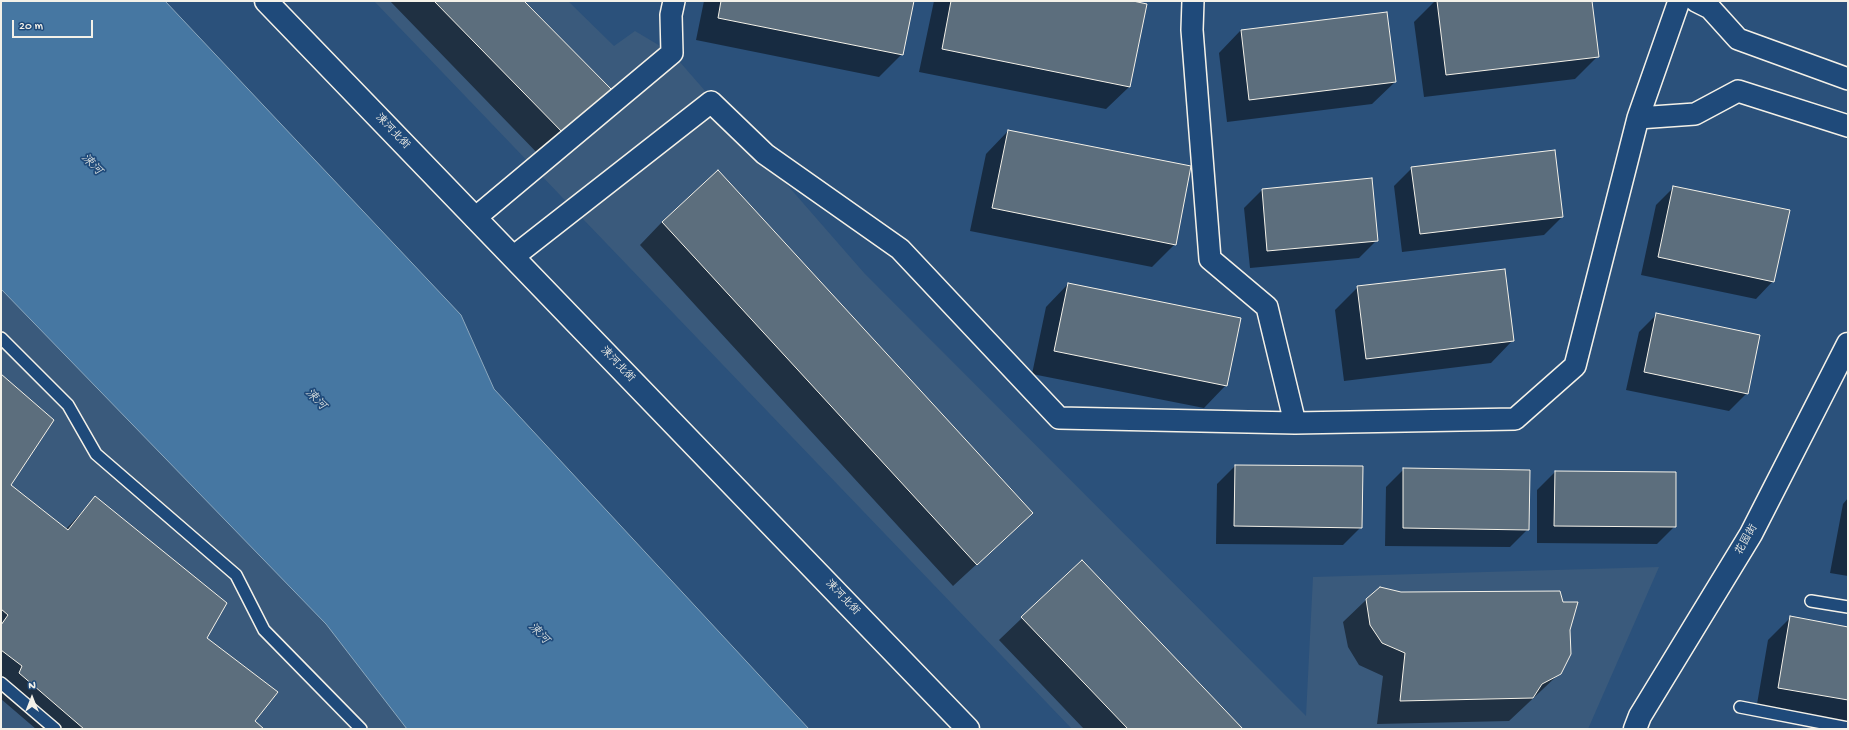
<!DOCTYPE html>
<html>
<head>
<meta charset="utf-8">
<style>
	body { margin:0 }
	#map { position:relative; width:1849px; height:730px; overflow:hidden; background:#2b517b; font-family:"Gochi Hand",sans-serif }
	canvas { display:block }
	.frame { position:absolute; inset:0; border:2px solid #f4f1e8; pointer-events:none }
	.north { position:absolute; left:12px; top:678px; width:40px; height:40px; -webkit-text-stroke:3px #1f4a7a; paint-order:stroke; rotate:0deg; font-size:11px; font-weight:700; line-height:16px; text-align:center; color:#f4f1e8 }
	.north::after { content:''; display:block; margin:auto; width:14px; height:18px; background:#f4f1e8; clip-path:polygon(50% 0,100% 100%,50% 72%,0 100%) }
	.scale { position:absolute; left:12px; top:20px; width:81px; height:18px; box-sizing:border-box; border:2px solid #f4f1e8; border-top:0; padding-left:5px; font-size:12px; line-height:14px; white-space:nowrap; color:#f4f1e8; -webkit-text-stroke:3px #1f4a7a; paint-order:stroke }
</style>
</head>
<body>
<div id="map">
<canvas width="1849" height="730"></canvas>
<div class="frame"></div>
<div class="north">N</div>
<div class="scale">20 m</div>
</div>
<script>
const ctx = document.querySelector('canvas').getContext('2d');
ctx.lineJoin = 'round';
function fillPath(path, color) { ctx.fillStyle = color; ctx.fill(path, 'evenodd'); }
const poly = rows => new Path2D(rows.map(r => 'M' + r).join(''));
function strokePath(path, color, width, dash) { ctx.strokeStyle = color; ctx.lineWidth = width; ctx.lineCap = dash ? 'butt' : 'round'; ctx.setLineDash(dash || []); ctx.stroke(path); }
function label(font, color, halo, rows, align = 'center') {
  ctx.font = font + ' "Gochi Hand","LXGW WenKai TC",sans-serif'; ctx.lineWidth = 3.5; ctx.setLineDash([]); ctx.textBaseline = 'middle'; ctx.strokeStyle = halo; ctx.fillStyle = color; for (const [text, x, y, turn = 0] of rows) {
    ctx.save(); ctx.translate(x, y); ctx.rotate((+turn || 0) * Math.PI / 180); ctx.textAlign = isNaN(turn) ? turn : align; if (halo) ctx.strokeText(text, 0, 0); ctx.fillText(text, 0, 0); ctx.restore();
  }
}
fillPath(poly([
	[374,1,568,1,614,46,635,31,672,53,865,274,1306,716,1313,577,1659,567,1588,729,1072,729],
	[1,289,326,624,407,729,1,729]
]), '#3a5a7c');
const water = poly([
	[1,1,165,1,461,315,494,389,809,729,407,729,326,624,1,289,1,1]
]);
fillPath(water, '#4677a2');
strokePath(water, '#8ca8be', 1);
fillPath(poly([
	[390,1,522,1,589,113,542,158],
	[704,1,913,1,902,54,879,77,696,40],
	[934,1,1128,1,1129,87,1106,109,919,72],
	[1435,1,1591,1,1598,56,1575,79,1424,97,1414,22],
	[1241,30,1395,82,1372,104,1227,122,1219,53],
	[1008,131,1175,244,1152,267,970,231,986,154],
	[1412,168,1562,217,1544,235,1402,252,1394,186],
	[1371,180,1377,240,1359,258,1250,268,1244,208,1262,190],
	[1674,187,1773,281,1756,299,1641,275,1656,205],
	[662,222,1032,513,953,586,640,245],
	[1068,284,1226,385,1204,408,1032,374,1046,307],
	[1358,287,1513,340,1491,363,1344,381,1335,310],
	[1657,314,1747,393,1729,411,1626,390,1639,332],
	[1,376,10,486,66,529,95,498,206,638,253,721,263,729,36,729,1,699],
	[1235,466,1362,467,1361,527,1343,545,1216,544,1217,484],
	[1404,469,1528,529,1510,547,1385,546,1386,487],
	[1555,472,1675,526,1657,544,1537,543,1537,490],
	[1848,498,1848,576,1830,573,1843,504],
	[1401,593,1569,630,1560,673,1509,721,1377,724,1383,676,1359,665,1348,647,1343,622,1366,600],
	[1791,617,1848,628,1848,727,1756,710,1768,640],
	[1022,618,1242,729,1084,729,999,640]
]), '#0007');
const building = poly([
	[434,1,524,1,613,91,566,136,434,1],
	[721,1,914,1,903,55,718,18,721,1],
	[951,1,1133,1,1147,4,1130,87,942,49,951,1],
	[1437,1,1592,1,1599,57,1446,75,1437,1],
	[1387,12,1396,82,1249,100,1241,30,1387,12],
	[1008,130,1191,166,1176,245,992,208,1008,130],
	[1555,150,1563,217,1420,234,1411,167,1555,150],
	[718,170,1033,513,977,565,662,222,718,170],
	[1372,178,1378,241,1267,251,1262,189,1372,178],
	[1673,186,1790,210,1774,282,1658,257,1673,186],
	[1505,269,1514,341,1366,359,1357,286,1505,269],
	[1068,283,1241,318,1227,386,1054,351,1068,283],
	[1656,313,1760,335,1748,394,1644,372,1656,313],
	[1,374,54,420,11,485,68,530,95,496,227,603,207,638,278,692,255,721,264,729,84,729,19,673,22,666,1,650,1,625,8,615,1,609,1,374],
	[1235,465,1363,466,1362,528,1234,526,1235,465],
	[1403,468,1530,470,1529,530,1403,528,1403,468],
	[1555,471,1676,472,1676,527,1554,526,1555,471],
	[1082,560,1243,729,1128,729,1021,617,1082,560],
	[1380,587,1401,592,1560,591,1563,602,1578,602,1570,630,1571,654,1561,674,1542,684,1533,698,1400,701,1405,653,1382,643,1370,625,1366,599,1380,587],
	[1790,616,1848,627,1848,700,1778,688,1790,616]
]);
fillPath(building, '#5c6e7d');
strokePath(building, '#f4f1e8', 1);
const service = poly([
	[1,338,68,405,96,454,236,575,264,630,361,729],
	[1811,601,1848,607],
	[1,683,55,729],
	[1740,707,1848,728]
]);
const minor = poly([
	[1193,1,1192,30,1210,259,1267,307,1295,423],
	[1696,1,1710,8,1738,39,1848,79],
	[1638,118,1695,114,1738,91,1848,126],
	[475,218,672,53,671,15,674,1],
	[513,257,711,102,765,154,900,249,1059,418,1295,423,1515,419,1575,366,1638,118,1679,1]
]);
const tertiary = poly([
	[1635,729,1640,716,1751,534,1848,344]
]);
const secondary = poly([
	[266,1,968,729]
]);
strokePath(service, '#f4f1e8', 14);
strokePath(minor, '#f4f1e8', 24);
strokePath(tertiary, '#f4f1e8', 25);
strokePath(secondary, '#f4f1e8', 25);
strokePath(service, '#1f4a7a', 11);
strokePath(minor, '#1f4a7a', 21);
strokePath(tertiary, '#1f4a7a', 22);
strokePath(secondary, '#1f4a7a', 22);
label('11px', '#f4f1e8', '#1f4a7a', [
	["涑河北街",392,132,46],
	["涑河北街",617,365,46],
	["花园街",1747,540,-60],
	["涑河北街",842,598,46]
]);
label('italic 12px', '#dadfde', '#1f4a7a', [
	["涑河",91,165,46],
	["涑河",315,400,46],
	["涑河",538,634,46]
]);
</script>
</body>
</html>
